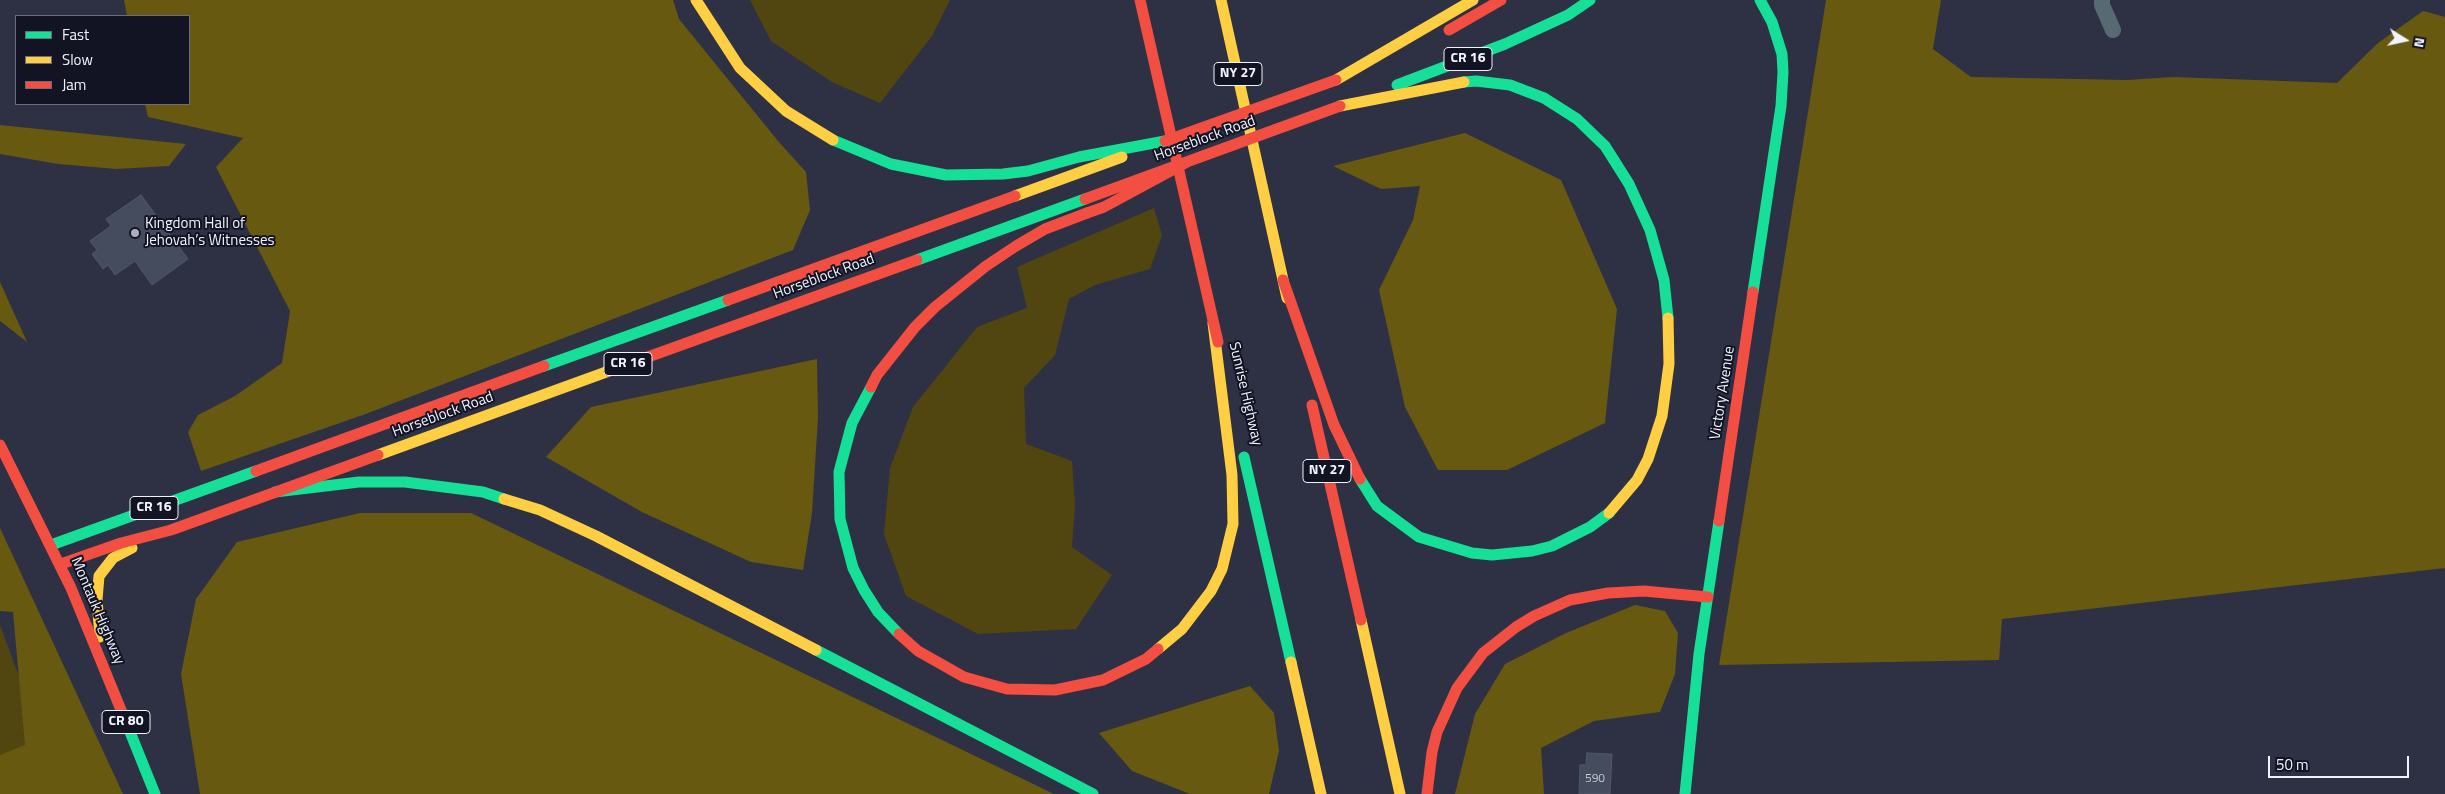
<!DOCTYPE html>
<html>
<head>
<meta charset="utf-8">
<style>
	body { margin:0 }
	#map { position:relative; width:2445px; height:794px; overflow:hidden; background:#2e3144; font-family:"Titillium Web",sans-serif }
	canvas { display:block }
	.legend { position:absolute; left:15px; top:15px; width:175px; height:90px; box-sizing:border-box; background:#121424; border:1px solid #6b6d7a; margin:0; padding:6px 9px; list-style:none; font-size:15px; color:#f1f3fc }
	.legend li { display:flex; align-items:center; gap:10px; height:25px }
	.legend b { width:25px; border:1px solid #6b6d7a }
	.north { position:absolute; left:2380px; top:15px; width:50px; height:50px; -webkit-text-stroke:4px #121424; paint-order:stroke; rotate:100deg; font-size:14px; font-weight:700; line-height:20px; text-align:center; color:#f1f3fc }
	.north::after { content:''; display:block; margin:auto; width:18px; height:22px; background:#f1f3fc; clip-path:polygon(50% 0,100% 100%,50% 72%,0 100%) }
	.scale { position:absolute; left:2268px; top:756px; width:141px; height:22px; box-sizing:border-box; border:2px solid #f1f3fc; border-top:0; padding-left:6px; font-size:15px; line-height:18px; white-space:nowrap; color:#f1f3fc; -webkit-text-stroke:4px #121424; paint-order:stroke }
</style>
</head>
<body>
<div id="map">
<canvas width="2445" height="794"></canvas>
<ul class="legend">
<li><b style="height:6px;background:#16e098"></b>Fast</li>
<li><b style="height:6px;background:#ffcf43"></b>Slow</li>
<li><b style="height:6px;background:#f24e42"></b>Jam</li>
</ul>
<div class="north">N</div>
<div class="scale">50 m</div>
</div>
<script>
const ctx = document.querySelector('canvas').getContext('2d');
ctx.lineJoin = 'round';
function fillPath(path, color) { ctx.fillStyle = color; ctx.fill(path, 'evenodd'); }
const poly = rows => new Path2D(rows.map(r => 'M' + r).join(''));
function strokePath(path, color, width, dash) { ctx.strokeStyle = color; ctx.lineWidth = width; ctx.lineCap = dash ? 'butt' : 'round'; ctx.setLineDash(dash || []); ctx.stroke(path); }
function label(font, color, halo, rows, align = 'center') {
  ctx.font = font + ' "Titillium Web",sans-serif'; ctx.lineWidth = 4; ctx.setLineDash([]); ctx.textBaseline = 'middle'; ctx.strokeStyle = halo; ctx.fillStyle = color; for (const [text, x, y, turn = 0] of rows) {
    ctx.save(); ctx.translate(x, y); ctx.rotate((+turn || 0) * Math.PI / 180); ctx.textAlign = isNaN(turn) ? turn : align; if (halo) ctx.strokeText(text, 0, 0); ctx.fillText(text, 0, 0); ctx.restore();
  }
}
fillPath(poly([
	[750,0,950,0,932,36,880,103,832,82,771,41],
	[1154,208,1162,235,1150,269,1095,285,1069,299,1055,355,1024,388,1026,444,1072,461,1075,505,1072,547,1112,575,1076,629,978,634,906,596,884,534,890,468,913,407,977,327,1027,308,1017,267],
	[0,625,47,752,0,772]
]), '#51460f');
fillPath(poly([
	[124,0,673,0,679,19,778,141,806,172,810,210,793,250,363,415,201,471,188,432,198,415,235,396,282,363,290,311,216,167,243,138,148,117,145,104,189,104,189,16,127,16],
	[1826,0,1941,0,1933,49,1971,77,2127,80,2173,77,2337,83,2378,43,2423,11,2445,17,2445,568,2002,619,1999,660,1719,665],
	[0,125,186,144,169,166,116,169,58,164,0,154],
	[1465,133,1561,180,1617,309,1605,423,1507,470,1438,470,1405,407,1379,290,1413,220,1420,186,1381,189,1333,166],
	[0,281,0,282,27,342,0,321],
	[817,359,818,418,812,513,803,570,751,562,642,512,546,457,591,407],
	[360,513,471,513,1054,794,200,794,181,674,196,599,237,542],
	[0,528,123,794,0,794,0,755,25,745,13,612,0,611],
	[1635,605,1665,611,1678,633,1675,674,1660,712,1594,721,1541,748,1544,794,1455,794,1475,714,1505,664,1566,633],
	[1250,686,1274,713,1279,751,1269,794,1190,794,1132,771,1099,733]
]), '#67590f');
const building = poly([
	[141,195,188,259,152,285,135,261,115,275,108,265,103,269,92,254,97,250,90,241,111,226,106,219,141,195],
	[1587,753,1612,754,1610,794,1579,794,1580,765,1586,765,1587,753]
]);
fillPath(building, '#444c5e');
strokePath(building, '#525867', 1);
strokePath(poly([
	[2102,0,2102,5,2113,30]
]), '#576a71', 16);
strokePath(poly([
	[1464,82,1476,81,1510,85,1544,98,1577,119,1605,146,1629,184,1650,230,1664,280,1668,318],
	[1397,85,1505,44,1568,15,1590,0],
	[833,140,891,164,946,175,1003,174,1028,171,1079,157,1165,141],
	[917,260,1085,199],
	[1753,292,1781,106,1783,72,1782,54,1772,22,1760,0],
	[544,366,728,300],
	[871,387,852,423,839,472,840,519,853,568,864,590,878,612,899,634],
	[1244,457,1291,662],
	[1360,479,1377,506,1419,537,1472,553,1492,555,1532,551,1552,546,1590,527,1609,513],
	[275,492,359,482,405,482,483,492,504,499],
	[51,545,256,471],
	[816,650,1093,794],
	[128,727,155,794],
	[1685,794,1699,654,1719,521]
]), '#16e098', 11);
strokePath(poly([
	[696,0,740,68,786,111,833,140],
	[1221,0,1287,298],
	[1336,80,1473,0],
	[1340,106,1464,82],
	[1015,196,1122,157],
	[378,455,609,371],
	[504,499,540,510,596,536,816,650],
	[1609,513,1637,480,1648,459,1662,416,1669,364,1668,318],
	[1361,620,1400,794],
	[100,637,97,600,99,576,113,558,132,548],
	[1158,649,1182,629,1211,591,1222,569,1233,524,1232,475,1213,323],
	[1291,662,1321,794]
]), '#ffcf43', 11);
strokePath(poly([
	[1140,0,1218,342],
	[1449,30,1501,0],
	[1283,280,1334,425,1360,479],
	[728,300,1015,196],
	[609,371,917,260],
	[871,387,877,375,915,327,935,307,986,266,1016,246,1045,229,1087,213],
	[1312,405,1361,620],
	[0,445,71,588,128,727],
	[256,471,544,366],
	[1719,521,1753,292],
	[61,564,121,543,171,530,378,455],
	[899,634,918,651,964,677,1007,689,1055,690,1103,680,1146,659,1158,649],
	[1427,794,1432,752,1437,732,1457,688,1483,653,1516,627,1534,616,1570,600,1608,593,1644,591,1708,597]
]), '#f24e42', 11);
strokePath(poly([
	[1165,141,1336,80],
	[1085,199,1340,106],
	[1087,213,1104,207,1191,160]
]), '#f24e42', 11);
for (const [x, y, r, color] of [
	[135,233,5,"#adafbc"]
]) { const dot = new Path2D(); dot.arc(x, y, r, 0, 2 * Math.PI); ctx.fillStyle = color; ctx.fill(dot); strokePath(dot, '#121424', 2); }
label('12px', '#c6c9d4', null, [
	["590",1595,779]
]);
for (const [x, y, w] of [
	[1468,59,48],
	[1238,74,48],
	[628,364,48],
	[1327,471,48],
	[154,508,48],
	[126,722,48]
]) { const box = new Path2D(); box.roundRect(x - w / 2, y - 11.5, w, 23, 4); ctx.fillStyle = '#121424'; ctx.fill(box); strokePath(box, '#f1f3fc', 1); }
label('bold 14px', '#f1f3fc', null, [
	["CR 16",1468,59],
	["NY 27",1238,74],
	["CR 16",628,364],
	["NY 27",1327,471],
	["CR 16",154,508],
	["CR 80",126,722]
]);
label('15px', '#f1f3fc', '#121424', [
	["Horseblock Road",1205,139,-20],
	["Horseblock Road",824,277,-20],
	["Victory Avenue",1723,393,-81],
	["Sunrise Highway",1245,394,77],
	["Horseblock Road",443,415,-20],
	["Montauk Highway",97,611,67]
]);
label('15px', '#f1f3fc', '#121424', [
	["Kingdom Hall of",145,224],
	["Jehovah’s Witnesses",145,241]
], 'left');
</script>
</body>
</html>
